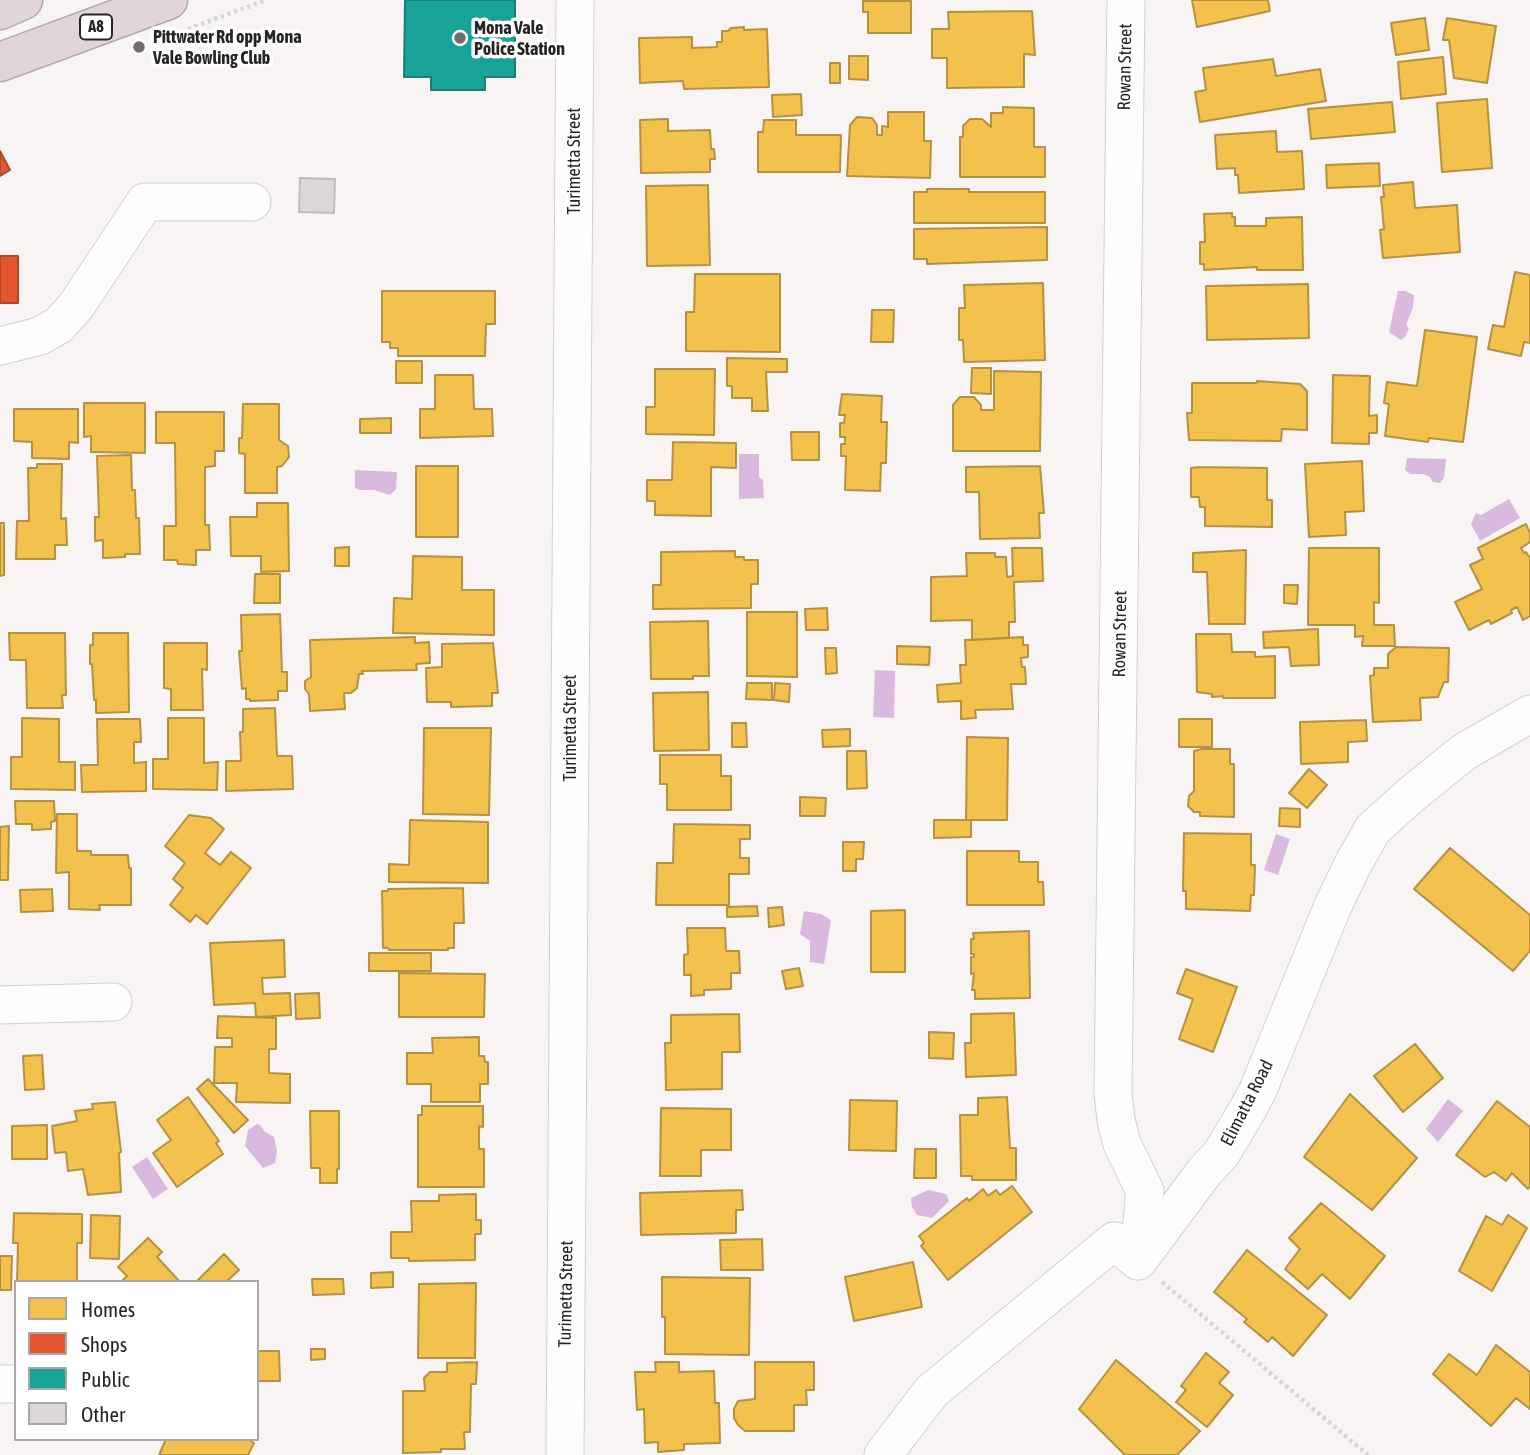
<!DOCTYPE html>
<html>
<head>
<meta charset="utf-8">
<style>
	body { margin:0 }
	#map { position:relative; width:1530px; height:1455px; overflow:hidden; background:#f9f4f4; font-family:"Asap Condensed",sans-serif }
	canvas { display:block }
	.legend { position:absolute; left:14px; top:1280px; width:245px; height:161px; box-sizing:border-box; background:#fff; border:2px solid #a9a7a7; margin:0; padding:9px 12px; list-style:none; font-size:21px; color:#282424 }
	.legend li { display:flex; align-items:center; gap:14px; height:35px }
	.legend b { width:35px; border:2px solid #a9a7a7 }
</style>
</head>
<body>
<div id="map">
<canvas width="1530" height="1455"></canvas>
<ul class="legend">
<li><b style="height:19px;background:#f2c14e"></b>Homes</li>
<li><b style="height:19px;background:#e4572e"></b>Shops</li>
<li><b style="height:19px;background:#17a398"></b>Public</li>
<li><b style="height:19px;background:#dcd8d8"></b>Other</li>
</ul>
</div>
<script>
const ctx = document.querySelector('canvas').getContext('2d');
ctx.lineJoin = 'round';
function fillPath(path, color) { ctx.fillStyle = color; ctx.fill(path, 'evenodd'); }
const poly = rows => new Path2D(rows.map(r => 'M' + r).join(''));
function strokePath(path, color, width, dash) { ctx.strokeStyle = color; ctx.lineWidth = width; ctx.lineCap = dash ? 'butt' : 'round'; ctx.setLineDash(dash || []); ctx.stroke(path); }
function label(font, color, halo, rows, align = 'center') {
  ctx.font = font + ' "Asap Condensed",sans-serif'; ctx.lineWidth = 7; ctx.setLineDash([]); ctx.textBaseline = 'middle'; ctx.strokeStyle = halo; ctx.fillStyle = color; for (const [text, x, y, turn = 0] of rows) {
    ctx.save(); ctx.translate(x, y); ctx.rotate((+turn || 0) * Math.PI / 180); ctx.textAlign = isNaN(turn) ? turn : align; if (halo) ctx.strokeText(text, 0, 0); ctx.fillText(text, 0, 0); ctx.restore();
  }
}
fillPath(poly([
	[1398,291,1405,291,1414,295,1413,307,1406,325,1409,328,1405,337,1401,340,1389,332],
	[739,454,759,454,759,477,763,480,764,498,739,499],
	[1407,458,1446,459,1444,478,1440,483,1433,482,1430,477,1423,474,1410,474,1405,470],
	[355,470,397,472,396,489,390,495,374,490,359,490,355,488],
	[1509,499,1520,518,1480,541,1471,524,1476,513,1481,515],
	[875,670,895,671,894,718,873,717],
	[1276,834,1290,839,1278,875,1264,870],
	[804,911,821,914,831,920,824,964,810,962,810,941,800,934],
	[1448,1099,1463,1111,1438,1142,1426,1129],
	[257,1124,260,1125,265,1132,274,1137,277,1151,275,1163,263,1168,245,1146,248,1130],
	[147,1157,168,1189,153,1199,132,1167],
	[928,1190,946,1194,949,1201,932,1218,917,1215,912,1207,911,1198]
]), '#d9b9dd');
const homes = poly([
	[1192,0,1268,0,1270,11,1197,27,1192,0],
	[863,1,911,1,911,33,868,33,868,12,863,12,863,1],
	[1032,11,1035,55,1024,54,1024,87,947,88,947,58,932,58,932,29,949,29,948,12,1032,11],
	[1425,18,1429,50,1396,55,1391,23,1425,18],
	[1447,18,1496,26,1487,83,1454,78,1449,40,1443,40,1447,18],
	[744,27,744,30,767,29,769,87,684,89,683,81,640,83,639,38,692,37,692,48,717,47,717,42,722,42,722,31,728,31,731,28,744,27],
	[849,56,868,56,868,80,849,79,849,56],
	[1443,57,1446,94,1401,99,1398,62,1443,57],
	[1273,59,1276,76,1320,69,1326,101,1200,122,1195,92,1206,90,1203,68,1273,59],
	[830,63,840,63,840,83,830,83,830,63],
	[801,94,802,115,773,117,772,95,801,94],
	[1487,99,1492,168,1442,172,1437,103,1487,99],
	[1392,102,1395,132,1311,139,1308,109,1392,102],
	[1003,107,1034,108,1034,147,1045,147,1045,177,960,177,960,137,963,137,963,126,970,119,982,119,991,127,991,113,1003,113,1003,107],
	[888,112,924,112,924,141,931,141,930,178,847,176,850,125,857,117,872,118,877,125,877,135,882,135,882,126,888,127,888,112],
	[668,119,668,131,710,130,711,149,714,149,715,159,710,159,710,172,641,173,640,120,668,119],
	[764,120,796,120,796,135,841,135,840,172,758,172,758,132,763,132,764,120],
	[1276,131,1277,152,1302,151,1304,189,1239,193,1238,175,1235,175,1235,168,1217,169,1215,135,1276,131],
	[1379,163,1380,186,1327,188,1326,165,1379,163],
	[1413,182,1415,208,1457,205,1460,252,1383,258,1380,230,1384,229,1381,197,1384,197,1383,185,1413,182],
	[708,185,710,265,647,266,646,186,708,185],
	[927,189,969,189,969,192,1045,192,1045,223,914,223,914,192,927,192,927,189],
	[1232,213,1232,217,1235,217,1235,226,1266,226,1266,218,1302,217,1303,270,1257,270,1257,267,1204,270,1204,264,1200,264,1200,242,1205,242,1204,214,1232,213],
	[1047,227,1047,260,927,264,927,259,914,259,914,229,1047,227],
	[1515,272,1530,275,1530,343,1524,342,1521,356,1488,349,1493,325,1504,327,1515,272],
	[695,274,780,274,780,352,686,351,686,312,694,312,695,274],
	[1043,283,1045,360,964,362,963,340,959,340,959,308,965,308,964,285,1043,283],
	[1308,284,1309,338,1207,340,1206,286,1308,284],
	[382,291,495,291,495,324,486,324,485,356,398,356,398,348,390,348,390,342,382,342,382,291],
	[872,310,894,310,893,342,871,342,872,310],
	[1425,330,1477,337,1463,442,1429,438,1428,442,1385,436,1389,404,1384,403,1387,382,1417,386,1425,330],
	[727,358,787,359,787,372,766,372,768,411,752,411,752,398,732,398,732,386,727,386,727,358],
	[396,361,422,361,422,383,396,383,396,361],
	[972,368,991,368,991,394,971,393,972,368],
	[655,369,715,369,714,435,646,434,646,407,655,407,655,369],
	[994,371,1041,372,1040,451,953,451,953,405,960,397,974,397,981,405,981,410,994,410,994,371],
	[435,375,473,375,474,409,492,409,493,436,420,438,420,409,435,409,435,375],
	[1333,375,1370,376,1369,416,1377,415,1377,433,1369,433,1369,444,1332,443,1333,375],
	[1257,381,1300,384,1307,391,1307,430,1282,429,1281,441,1189,440,1187,413,1192,413,1192,383,1257,383,1257,381],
	[842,394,882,396,881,422,887,422,886,463,881,463,880,491,845,490,846,456,841,456,841,444,845,444,845,437,840,437,840,423,844,423,845,415,839,415,842,394],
	[84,403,145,403,145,453,91,452,91,436,84,437,84,403],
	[243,404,279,404,279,440,288,446,289,457,282,466,277,467,277,493,245,493,245,454,239,453,239,438,242,438,243,404],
	[14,409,78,409,78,443,69,442,69,459,32,458,32,442,14,441,14,409],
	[156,412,224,412,224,451,215,451,215,466,205,467,205,525,209,525,210,550,196,550,196,565,178,564,177,560,164,560,164,526,176,526,175,443,156,443,156,412],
	[391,418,391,433,360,433,360,419,391,418],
	[791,432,819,432,819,460,792,460,791,432],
	[673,442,736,443,736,468,711,467,711,516,655,515,655,501,647,501,647,480,672,480,673,442],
	[131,455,132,490,135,490,136,518,139,518,140,554,125,554,125,557,103,558,103,540,95,541,95,517,99,517,97,456,131,455],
	[1362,461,1364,511,1345,512,1346,535,1309,537,1305,464,1362,461],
	[37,464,62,464,61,519,66,518,67,545,55,545,55,559,16,559,17,521,29,521,28,468,37,468,37,464],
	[416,466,458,466,458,537,416,537,416,466],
	[1040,466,1044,513,1039,513,1040,538,980,539,979,492,966,492,966,467,1040,466],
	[1199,467,1267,468,1267,500,1272,500,1272,527,1205,526,1205,507,1200,507,1199,497,1191,497,1191,468,1199,467],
	[257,503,288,503,289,571,261,572,261,556,231,556,230,517,257,517,257,503],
	[0,523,4,523,4,575,0,576,0,523],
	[1526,524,1530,533,1530,542,1521,548,1524,553,1526,552,1530,558,1530,616,1523,620,1517,607,1511,610,1512,613,1491,624,1489,620,1469,630,1455,602,1482,589,1470,565,1483,559,1478,548,1526,524],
	[349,547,349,566,335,566,335,548,349,547],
	[1012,548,1042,548,1043,581,1014,582,1015,622,1009,622,1009,638,972,640,972,620,931,621,931,577,967,576,966,553,995,553,995,557,1006,557,1007,577,1013,576,1012,548],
	[1309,548,1379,548,1379,603,1374,602,1374,625,1394,625,1395,646,1362,646,1363,636,1355,637,1355,625,1308,625,1309,548],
	[1246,550,1245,624,1209,624,1207,572,1193,572,1193,553,1246,550],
	[735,551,735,557,744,557,744,560,758,560,758,584,751,584,751,608,653,609,653,585,661,585,661,552,735,551],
	[413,556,462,557,462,590,494,590,494,635,393,633,394,598,412,599,413,556],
	[255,574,280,574,280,603,254,603,255,574],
	[1284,585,1298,585,1297,604,1284,603,1284,585],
	[827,608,828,630,806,630,805,609,827,608],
	[747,612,797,612,797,677,747,676,747,612],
	[280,614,282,672,287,672,287,691,278,691,278,700,250,701,250,699,246,699,246,688,242,689,239,651,242,651,241,615,280,614],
	[708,621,709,676,693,676,693,679,651,679,650,622,708,621],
	[1318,629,1319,665,1291,666,1289,647,1264,648,1263,632,1318,629],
	[9,633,65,633,66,695,62,695,63,708,27,708,26,660,10,660,9,633],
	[93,633,128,633,129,712,96,713,96,700,94,700,92,664,90,664,90,645,93,645,93,633],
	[1196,634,1231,634,1232,652,1255,652,1255,657,1275,656,1275,698,1223,698,1223,696,1212,697,1212,694,1197,692,1196,634],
	[415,637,415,643,429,642,430,663,416,664,417,670,362,671,363,674,359,674,357,688,351,693,344,693,345,709,310,711,309,694,305,689,305,681,311,677,310,640,415,637],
	[1023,637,1023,645,1028,645,1028,657,1021,658,1022,667,1025,667,1026,684,1011,684,1013,709,975,710,976,718,961,719,961,701,938,702,937,685,961,683,960,665,966,665,965,640,1023,637],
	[164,643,207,643,207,670,202,669,203,710,171,710,171,689,164,688,164,643],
	[493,643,498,693,492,693,492,706,451,707,451,702,427,702,426,668,442,667,442,644,493,643],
	[897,646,930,647,929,665,897,664,897,646],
	[1396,647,1449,648,1448,682,1444,682,1438,697,1420,698,1421,720,1373,722,1370,676,1374,675,1374,668,1388,668,1388,654,1396,647],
	[825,648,836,648,837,673,826,674,825,648],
	[747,683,772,683,772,700,746,699,747,683],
	[775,683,790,684,789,702,774,700,775,683],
	[708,692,709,750,654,751,653,693,708,692],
	[275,708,277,756,292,756,293,789,226,791,226,761,241,761,240,732,243,732,243,709,275,708],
	[22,718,59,719,59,762,75,762,75,790,11,789,11,757,22,757,22,718],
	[168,718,204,718,204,763,218,762,217,790,153,789,153,759,168,759,168,718],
	[97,719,140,719,141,742,134,742,134,763,146,762,146,791,82,792,81,765,98,765,97,719],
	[1179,719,1212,719,1212,747,1179,747,1179,719],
	[1366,720,1367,741,1348,742,1348,762,1301,764,1300,722,1366,720],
	[732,723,746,723,747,747,732,747,732,723],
	[424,728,491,728,489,815,423,814,424,728],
	[850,729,850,746,823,747,822,730,850,729],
	[967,737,1008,738,1007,820,966,820,967,737],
	[1202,749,1230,749,1230,764,1234,764,1234,817,1200,816,1200,812,1194,812,1188,806,1189,796,1194,791,1194,751,1202,749],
	[847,751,866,751,867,788,847,789,847,751],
	[660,755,721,755,721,776,731,776,731,810,667,810,667,784,660,784,660,755],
	[1309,769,1327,785,1307,808,1289,793,1309,769],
	[800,797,826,798,825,816,800,816,800,797],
	[15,801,54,801,55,821,51,822,51,829,32,830,32,824,16,824,15,801],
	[1280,808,1300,809,1300,827,1279,826,1280,808],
	[57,814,77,814,77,851,91,851,91,855,128,855,129,868,131,868,131,905,99,905,100,910,69,909,69,872,56,873,57,814],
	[189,815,211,818,224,829,205,853,220,865,231,852,251,868,207,924,196,915,190,922,170,905,183,888,173,879,185,863,165,846,189,815],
	[410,820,488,822,488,883,389,882,389,864,409,865,410,820],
	[934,820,971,820,971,837,934,838,934,820],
	[674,824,750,825,750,839,740,839,740,858,749,858,749,874,729,874,729,905,656,905,657,863,673,863,674,824],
	[9,826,8,880,0,880,0,827,9,826],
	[1184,833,1251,834,1251,865,1255,865,1254,895,1251,895,1250,911,1186,909,1186,891,1183,891,1184,833],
	[843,842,864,842,863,859,856,859,856,871,843,871,843,842],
	[1450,848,1530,915,1530,951,1513,971,1414,889,1450,848],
	[967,851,1019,851,1019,862,1038,862,1038,882,1043,882,1044,905,967,905,967,851],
	[463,888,464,923,454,923,454,948,448,948,448,950,389,950,388,948,383,948,382,891,388,891,388,889,463,888],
	[52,889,53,911,21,912,20,890,52,889],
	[757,906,758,916,727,917,727,907,757,906],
	[782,907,784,925,769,927,768,908,782,907],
	[905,910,905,972,871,972,871,911,905,910],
	[687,928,725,928,726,951,739,951,740,973,731,973,731,989,704,990,704,995,691,996,691,975,684,975,684,955,688,954,687,928],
	[1029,931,1030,998,975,999,975,990,972,990,974,973,971,974,971,957,974,957,974,954,971,954,971,939,974,939,973,933,1029,931],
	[284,940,285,977,262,978,263,994,290,993,291,1015,256,1017,255,1003,214,1005,210,943,284,940],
	[369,953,431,953,431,971,369,971,369,953],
	[799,968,803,986,786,989,782,971,799,968],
	[1186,969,1237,987,1213,1052,1179,1039,1193,999,1177,993,1186,969],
	[399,973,485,974,484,1017,399,1017,399,973],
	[319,993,320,1018,296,1019,295,994,319,993],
	[1014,1013,1016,1075,966,1077,965,1043,971,1043,971,1014,1014,1013],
	[739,1014,740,1052,722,1052,722,1089,666,1090,665,1043,671,1043,671,1015,739,1014],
	[218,1016,276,1018,276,1049,269,1049,269,1073,290,1074,290,1103,236,1102,237,1083,214,1083,215,1047,232,1047,232,1038,217,1038,218,1016],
	[929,1032,954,1033,953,1059,929,1058,929,1032],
	[479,1037,479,1056,484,1056,485,1062,488,1062,488,1084,480,1084,480,1102,431,1102,431,1084,407,1084,407,1053,433,1053,432,1038,479,1037],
	[1415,1044,1443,1078,1403,1112,1374,1076,1415,1044],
	[42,1055,44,1089,25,1090,23,1056,42,1055],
	[208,1079,248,1120,234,1133,197,1089,208,1079],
	[1350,1094,1417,1158,1372,1210,1304,1157,1350,1094],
	[188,1097,219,1141,216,1143,223,1154,177,1187,153,1153,171,1140,157,1120,188,1097],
	[1007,1097,1010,1148,1016,1148,1016,1180,972,1180,972,1176,961,1176,960,1115,978,1115,978,1098,1007,1097],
	[850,1100,897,1101,896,1151,849,1150,850,1100],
	[1497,1101,1530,1127,1530,1186,1528,1189,1512,1173,1506,1181,1494,1172,1485,1177,1456,1155,1497,1101],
	[115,1102,121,1152,119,1153,121,1192,88,1195,83,1169,68,1171,66,1152,55,1153,52,1126,77,1121,75,1111,93,1109,92,1104,115,1102],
	[422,1106,483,1106,483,1127,479,1126,479,1149,484,1149,484,1187,418,1187,418,1115,422,1115,422,1106],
	[661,1108,731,1109,731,1150,701,1150,701,1176,660,1176,661,1108],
	[310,1111,339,1111,339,1169,337,1169,337,1183,320,1183,320,1168,311,1168,310,1111],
	[47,1125,47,1159,12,1159,12,1126,47,1125],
	[915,1149,936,1149,936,1178,914,1178,915,1149],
	[1012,1186,1032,1212,948,1280,921,1246,924,1243,919,1236,967,1198,969,1201,983,1189,988,1196,996,1190,1000,1195,1012,1186],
	[742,1190,743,1210,736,1210,736,1233,641,1235,640,1193,742,1190],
	[476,1194,476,1220,481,1220,481,1234,475,1234,475,1260,409,1261,409,1258,391,1258,391,1232,412,1232,411,1201,439,1201,439,1195,476,1194],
	[1321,1203,1385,1256,1350,1299,1322,1274,1308,1289,1285,1269,1300,1249,1289,1238,1321,1203],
	[14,1213,82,1214,82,1243,77,1243,77,1282,17,1282,18,1243,13,1243,14,1213],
	[91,1215,120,1216,119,1259,90,1258,91,1215],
	[1508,1215,1527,1228,1492,1291,1459,1271,1486,1216,1502,1225,1508,1215],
	[148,1238,162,1252,157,1257,180,1282,121,1282,127,1276,118,1267,148,1238],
	[762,1239,763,1270,721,1270,720,1240,762,1239],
	[1247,1250,1327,1315,1293,1356,1272,1337,1268,1342,1244,1322,1247,1319,1214,1292,1247,1250],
	[224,1254,239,1270,226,1282,196,1282,224,1254],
	[0,1256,12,1256,11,1290,0,1290,0,1256],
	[913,1262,922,1307,854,1321,845,1277,913,1262],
	[393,1272,393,1287,371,1288,371,1273,393,1272],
	[662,1277,750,1278,749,1355,665,1354,665,1317,662,1317,662,1277],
	[312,1279,343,1279,344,1294,313,1295,312,1279],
	[476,1283,475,1358,418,1358,419,1284,476,1283],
	[1496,1345,1530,1372,1530,1409,1516,1398,1491,1426,1433,1374,1449,1354,1477,1375,1496,1345],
	[311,1349,325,1349,325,1359,311,1360,311,1349],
	[257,1351,279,1351,280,1381,257,1381,257,1351],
	[1206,1353,1229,1372,1219,1383,1233,1395,1207,1427,1176,1402,1186,1390,1181,1386,1206,1353],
	[1116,1360,1200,1431,1177,1455,1125,1455,1079,1409,1116,1360],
	[477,1362,476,1384,471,1384,470,1432,464,1432,465,1449,441,1449,441,1452,403,1453,403,1391,425,1391,424,1378,430,1372,447,1372,447,1363,477,1362],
	[655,1362,679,1362,679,1372,714,1371,715,1403,719,1403,720,1443,684,1444,684,1450,658,1452,658,1442,645,1443,644,1409,637,1410,635,1372,656,1372,655,1362],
	[755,1362,814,1362,814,1390,806,1390,807,1405,794,1405,794,1431,745,1431,738,1425,734,1418,734,1409,738,1401,755,1399,755,1362],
	[166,1439,247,1439,254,1443,248,1455,159,1455,166,1439]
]);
fillPath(homes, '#f2c14e');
strokePath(homes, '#b59241', 2);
const shops = poly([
	[0,151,10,170,0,176,0,151],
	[0,256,18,256,18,303,0,303,0,256]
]);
fillPath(shops, '#e4572e');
strokePath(shops, '#ac482b', 2);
const public = poly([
	[405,0,515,0,515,77,485,77,485,90,431,90,431,77,404,77,405,0]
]);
fillPath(public, '#17a398');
strokePath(public, '#1c7d75', 2);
const building = poly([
	[300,178,335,179,334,213,299,212,300,178]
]);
fillPath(building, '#dcd8d8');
strokePath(building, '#bfbbba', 2);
const minor = poly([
	[1126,0,1113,1093,1116,1120,1122,1144,1145,1191,1138,1261],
	[0,346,40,336,59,325,76,306,145,202,252,202],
	[0,1005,113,1002],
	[0,1384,16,1384],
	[565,1455,575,0],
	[883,1455,931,1392,1114,1241,1138,1261,1205,1171,1221,1154,1248,1109,1258,1090,1332,908,1353,864,1373,829,1412,794,1464,752,1530,714]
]);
const highway = poly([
	[0,10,23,0],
	[0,62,168,0]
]);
strokePath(minor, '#d3cfcf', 39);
strokePath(highway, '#b4a7ac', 41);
strokePath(poly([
	[188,29,266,0],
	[1162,1282,1368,1455]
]), '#d6d5d5', 4.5, [3.5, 3.5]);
strokePath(minor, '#fefdfd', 37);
strokePath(highway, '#e1d5db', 38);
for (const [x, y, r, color] of [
	[460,38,7,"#716d6d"],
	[139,47,7,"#716d6d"]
]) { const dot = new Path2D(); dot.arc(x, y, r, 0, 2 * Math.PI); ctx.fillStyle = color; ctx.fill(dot); strokePath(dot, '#fff', 2.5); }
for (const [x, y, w] of [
	[96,27,32]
]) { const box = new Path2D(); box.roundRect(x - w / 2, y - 12.5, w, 25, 5); ctx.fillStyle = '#fff'; ctx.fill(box); strokePath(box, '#282424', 2); }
label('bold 16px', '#282424', null, [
	["A8",96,27]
]);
label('bold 18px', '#282424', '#fff', [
	["Mona Vale",474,28],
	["Police Station",474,49],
	["Pittwater Rd opp Mona",153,37],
	["Vale Bowling Club",153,58]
], 'left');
label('18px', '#282424', '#fff', [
	["Rowan Street",1125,67,-89],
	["Turimetta Street",574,161,-90],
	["Rowan Street",1120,634,-89],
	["Turimetta Street",570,728,-90],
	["Elimatta Road",1247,1103,-63],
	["Turimetta Street",566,1294,-89]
]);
</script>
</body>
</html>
